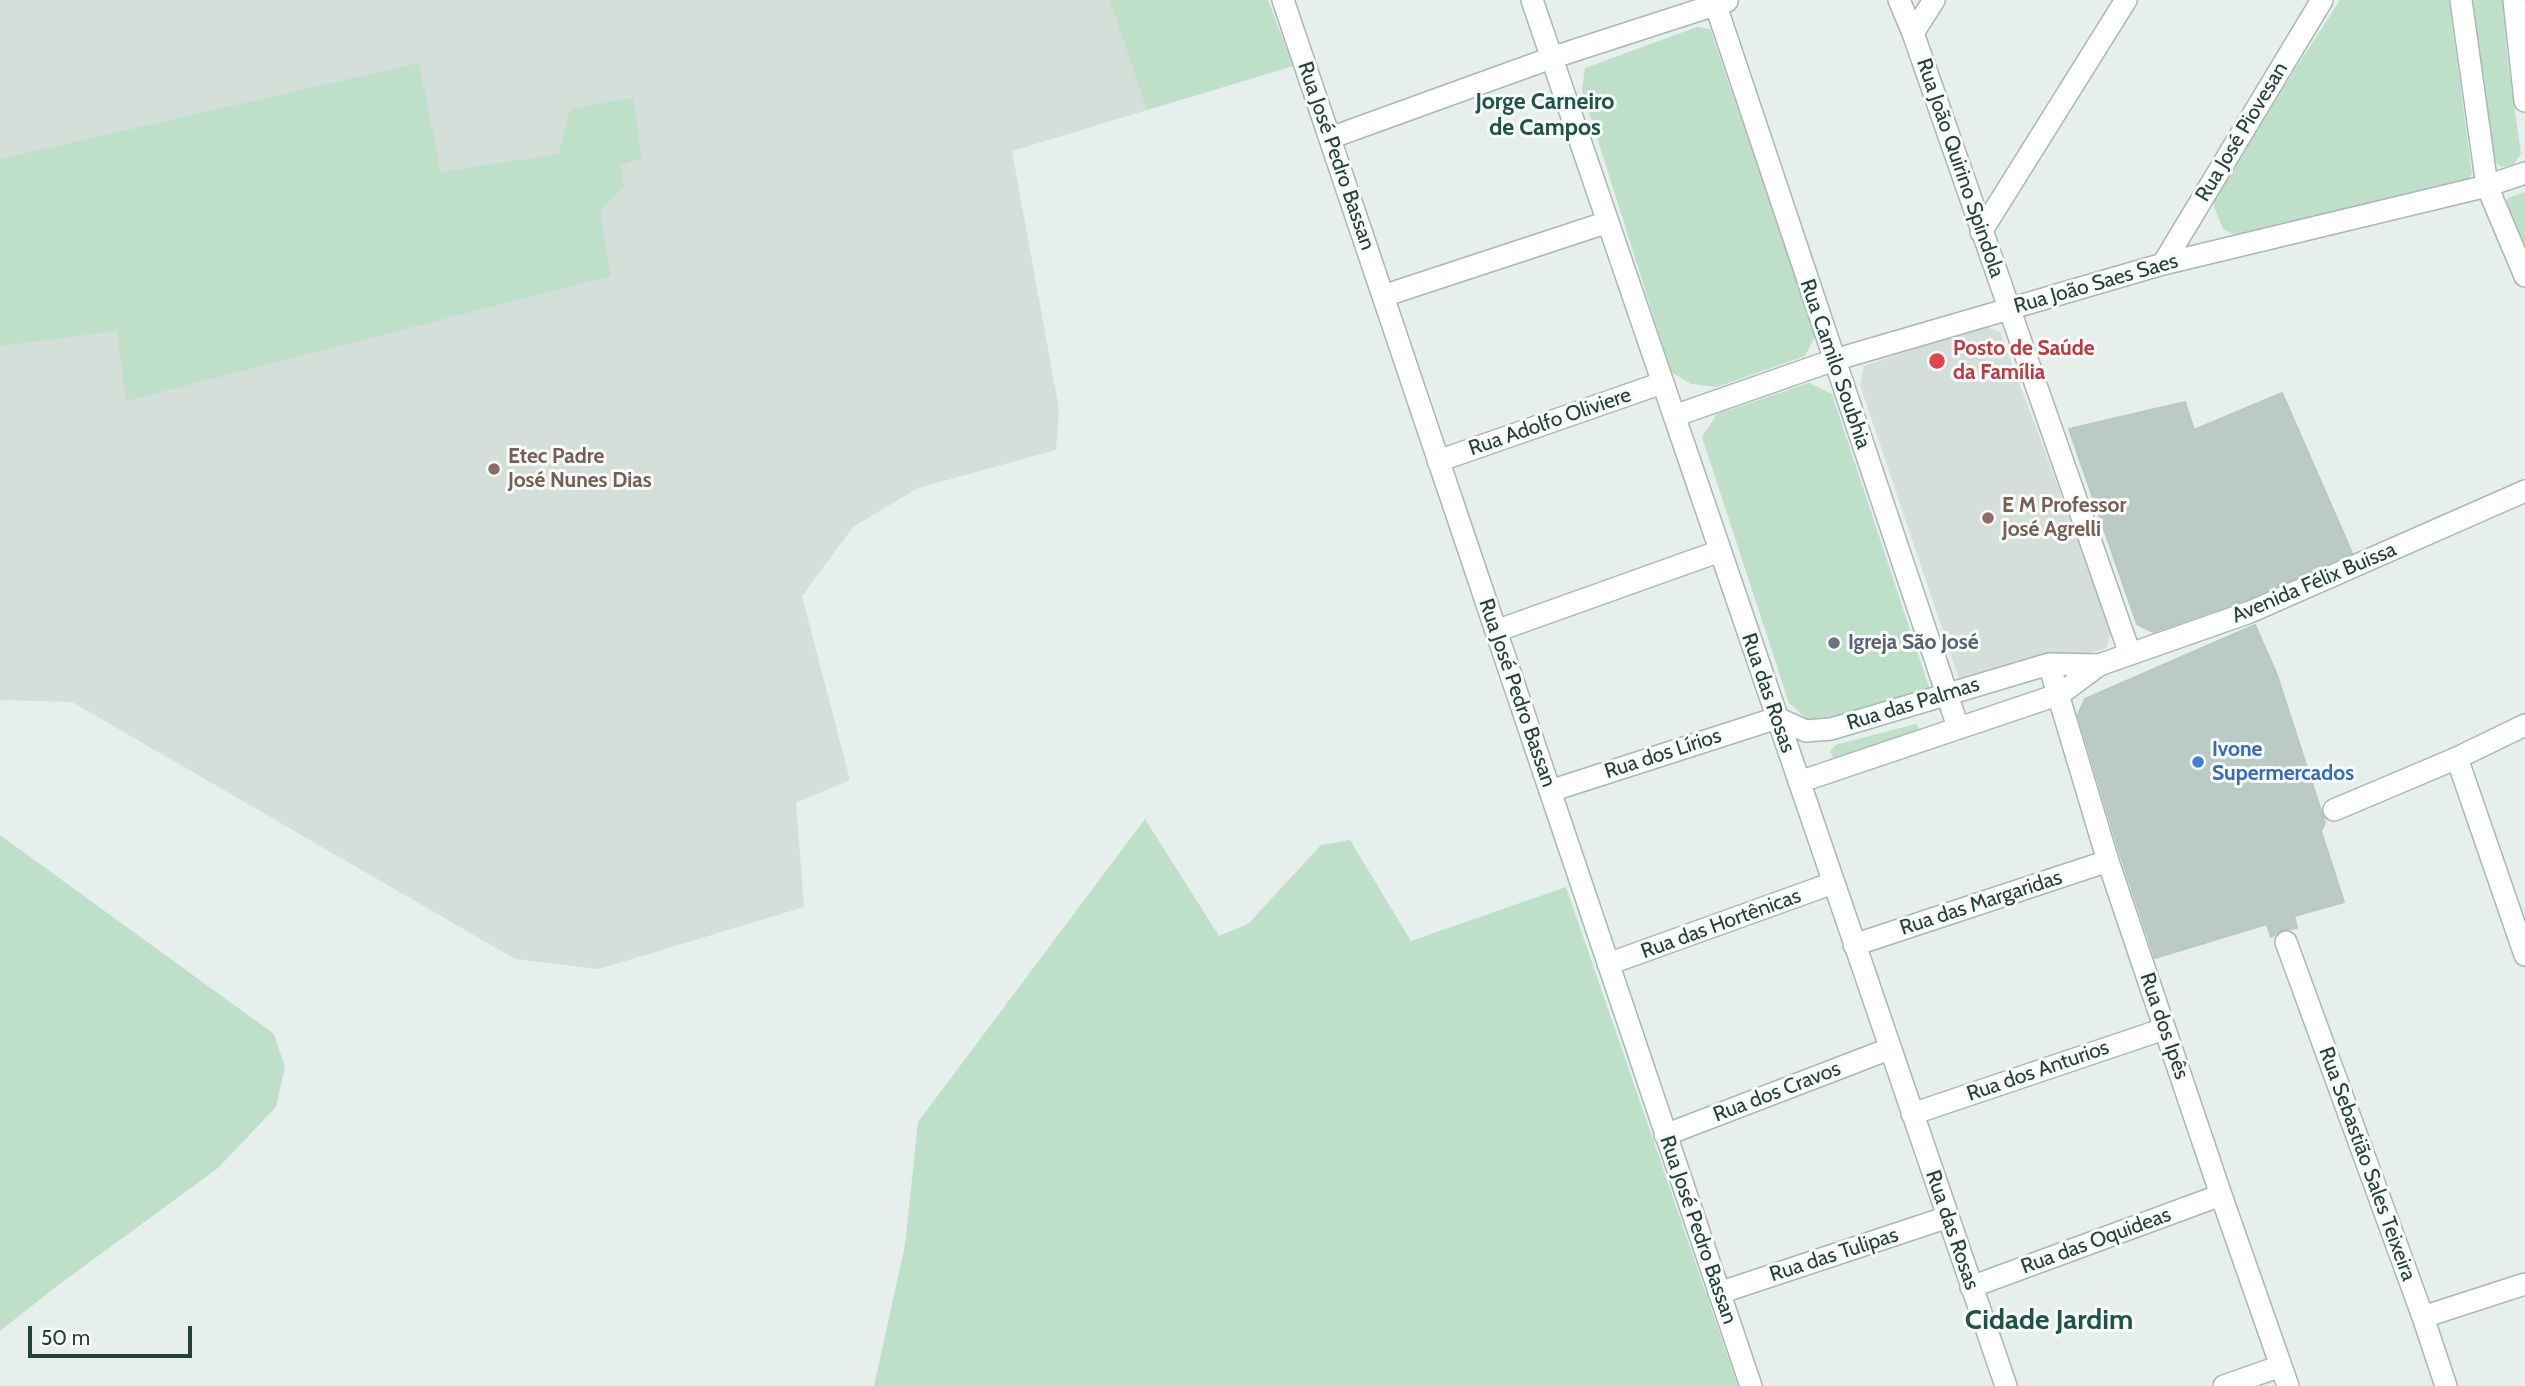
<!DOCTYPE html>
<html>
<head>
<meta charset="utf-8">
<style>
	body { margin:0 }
	#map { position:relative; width:2525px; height:1386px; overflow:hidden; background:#e6efeb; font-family:Cabin,sans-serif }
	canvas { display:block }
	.scale { position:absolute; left:28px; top:1326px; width:164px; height:32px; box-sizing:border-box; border:4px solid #24423a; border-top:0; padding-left:9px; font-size:21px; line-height:24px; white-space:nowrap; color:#24423a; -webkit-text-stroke:5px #f7fbf9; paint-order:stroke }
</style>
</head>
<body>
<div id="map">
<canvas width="2525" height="1386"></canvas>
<div class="scale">50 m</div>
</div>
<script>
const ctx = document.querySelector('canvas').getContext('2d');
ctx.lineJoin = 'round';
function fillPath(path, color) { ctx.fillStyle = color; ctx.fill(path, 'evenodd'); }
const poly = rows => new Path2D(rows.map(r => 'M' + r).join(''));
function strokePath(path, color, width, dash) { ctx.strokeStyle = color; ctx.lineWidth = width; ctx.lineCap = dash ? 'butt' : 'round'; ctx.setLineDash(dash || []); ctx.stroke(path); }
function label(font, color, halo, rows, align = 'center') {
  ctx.font = font + ' Cabin,sans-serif'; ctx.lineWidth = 6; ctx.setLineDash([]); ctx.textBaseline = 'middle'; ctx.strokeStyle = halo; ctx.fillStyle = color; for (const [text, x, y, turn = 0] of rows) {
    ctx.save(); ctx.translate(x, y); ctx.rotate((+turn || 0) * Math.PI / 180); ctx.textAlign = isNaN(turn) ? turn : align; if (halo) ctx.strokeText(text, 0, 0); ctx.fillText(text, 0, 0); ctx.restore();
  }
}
fillPath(poly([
	[0,0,1268,0,1293,66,1012,151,1059,409,1056,450,918,488,853,527,802,596,850,780,796,803,804,907,599,969,515,959,72,702,0,700],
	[1983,325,2000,332,2112,630,2106,648,1979,690,1959,679,1860,385,1864,366]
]), '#d4dfda');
fillPath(poly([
	[1110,0,1268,0,1293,66,1147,110],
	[2340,0,2449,0,2472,174,2466,183,2238,237,2223,229,2214,207,2213,196],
	[2471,0,2503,0,2507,54,2521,154,2513,165,2501,167,2493,160],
	[1697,27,1710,29,1816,334,1805,356,1717,387,1691,384,1671,372,1582,90,1585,68],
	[419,63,441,172,559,154,570,109,633,98,642,158,621,165,624,185,600,212,611,276,126,401,117,331,0,346,0,159],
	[2525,192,2525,256,2504,208,2508,198],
	[1809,383,1832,394,1930,690,1841,728,1808,720,1789,703,1702,437,1717,414],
	[1916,724,1920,731,1834,760,1830,751,1835,745],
	[1145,819,1219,936,1248,924,1321,845,1350,840,1411,941,1566,887,1738,1386,874,1386,905,1245,918,1122],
	[0,835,274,1034,285,1067,276,1107,218,1168,57,1286,0,1331]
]), '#bfe0c8');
const building = poly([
	[2282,393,2352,553,2245,600,2153,632,2137,624,2069,429,2185,402,2194,430,2282,393],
	[2255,625,2277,675,2325,823,2321,831,2344,902,2294,916,2297,928,2282,930,2271,937,2267,924,2155,958,2121,857,2078,715,2085,699,2255,625]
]);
fillPath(building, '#bbcac4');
strokePath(building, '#b8c9c2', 2);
const street = poly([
	[1283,0,1751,1386],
	[1532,0,2006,1386],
	[1714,0,1958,727],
	[1899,0,1913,33,2130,654],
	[2461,0,2487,186,2525,276],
	[2514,0,2525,101],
	[1913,33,1934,0],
	[1330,138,1551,58,1727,1],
	[1981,232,2126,0],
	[2163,264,2322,0],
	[1383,296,1608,222],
	[1674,416,1834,360,2163,264,2487,186,2525,173],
	[1438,461,1662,383],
	[1496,631,1720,551],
	[2049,664,2108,861,2221,1195,2288,1386],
	[2457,758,2525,955],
	[1799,782,2060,694,2099,665,2250,612,2525,491],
	[1550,791,1777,718,1806,731,1831,729,2049,664,2099,665],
	[2334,810,2457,758,2525,725],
	[2286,942,2423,1317,2446,1386],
	[1854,945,2108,861],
	[1608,964,1833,883],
	[1912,1114,2164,1029],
	[1665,1135,1889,1049],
	[1971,1287,2221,1195],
	[1719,1293,1948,1217],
	[2423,1317,2525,1284],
	[2224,1386,2281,1366]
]);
strokePath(street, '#a8b8b2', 24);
strokePath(street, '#fff', 21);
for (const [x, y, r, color] of [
	[1937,361,9,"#e0444e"],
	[494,469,7,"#8d6e63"],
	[1988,518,7,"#8d6e63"],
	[1834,643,7,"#6b7280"],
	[2198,762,7,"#3f7fe0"]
]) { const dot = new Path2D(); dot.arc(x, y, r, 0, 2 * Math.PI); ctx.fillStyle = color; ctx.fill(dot); strokePath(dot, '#f7fbf9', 2.5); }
label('21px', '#24423a', '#f7fbf9', [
	["Rua José Piovesan",2242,132,-59],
	["Rua José Pedro Bassan",1336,156,71],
	["Rua João Quirino Spindola",1960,168,71],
	["Rua João Saes Saes",2096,284,-16],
	["Rua Camilo Soubhia",1835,364,71],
	["Rua Adolfo Oliviere",1550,422,-19],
	["Avenida Félix Buissa",2314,583,-23],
	["Rua José Pedro Bassan",1517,693,71],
	["Rua das Rosas",1768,693,71],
	["Rua das Palmas",1913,704,-17],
	["Rua dos Lírios",1663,754,-18],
	["Rua das Margaridas",1981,903,-18],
	["Rua das Hortênicas",1721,924,-20],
	["Rua dos Ipês",2164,1026,71],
	["Rua dos Anturios",2038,1071,-19],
	["Rua dos Cravos",1777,1092,-21],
	["Rua Sebastião Sales Teixeira",2367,1164,70],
	["Rua José Pedro Bassan",1698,1230,71],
	["Rua das Rosas",1952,1230,71],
	["Rua das Oquideas",2096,1241,-20],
	["Rua das Tulipas",1834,1255,-18]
]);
label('bold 21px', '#be3a42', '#f7fbf9', [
	["Posto de Saúde",1953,349],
	["da Família",1953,373]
], 'left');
label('bold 21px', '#785e54', '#f7fbf9', [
	["Etec Padre",508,457],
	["José Nunes Dias",508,481],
	["E M Professor",2002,506],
	["José Agrelli",2002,530]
], 'left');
label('bold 21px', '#5b616d', '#f7fbf9', [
	["Igreja São José",1848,643]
], 'left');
label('bold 21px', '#366cbe', '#f7fbf9', [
	["Ivone",2212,750],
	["Supermercados",2212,774]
], 'left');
label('bold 23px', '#1f5548', '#f7fbf9', [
	["Jorge Carneiro",1545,102],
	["de Campos",1545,128]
]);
label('bold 28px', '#1f5548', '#f7fbf9', [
	["Cidade Jardim",2049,1321]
]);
</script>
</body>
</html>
